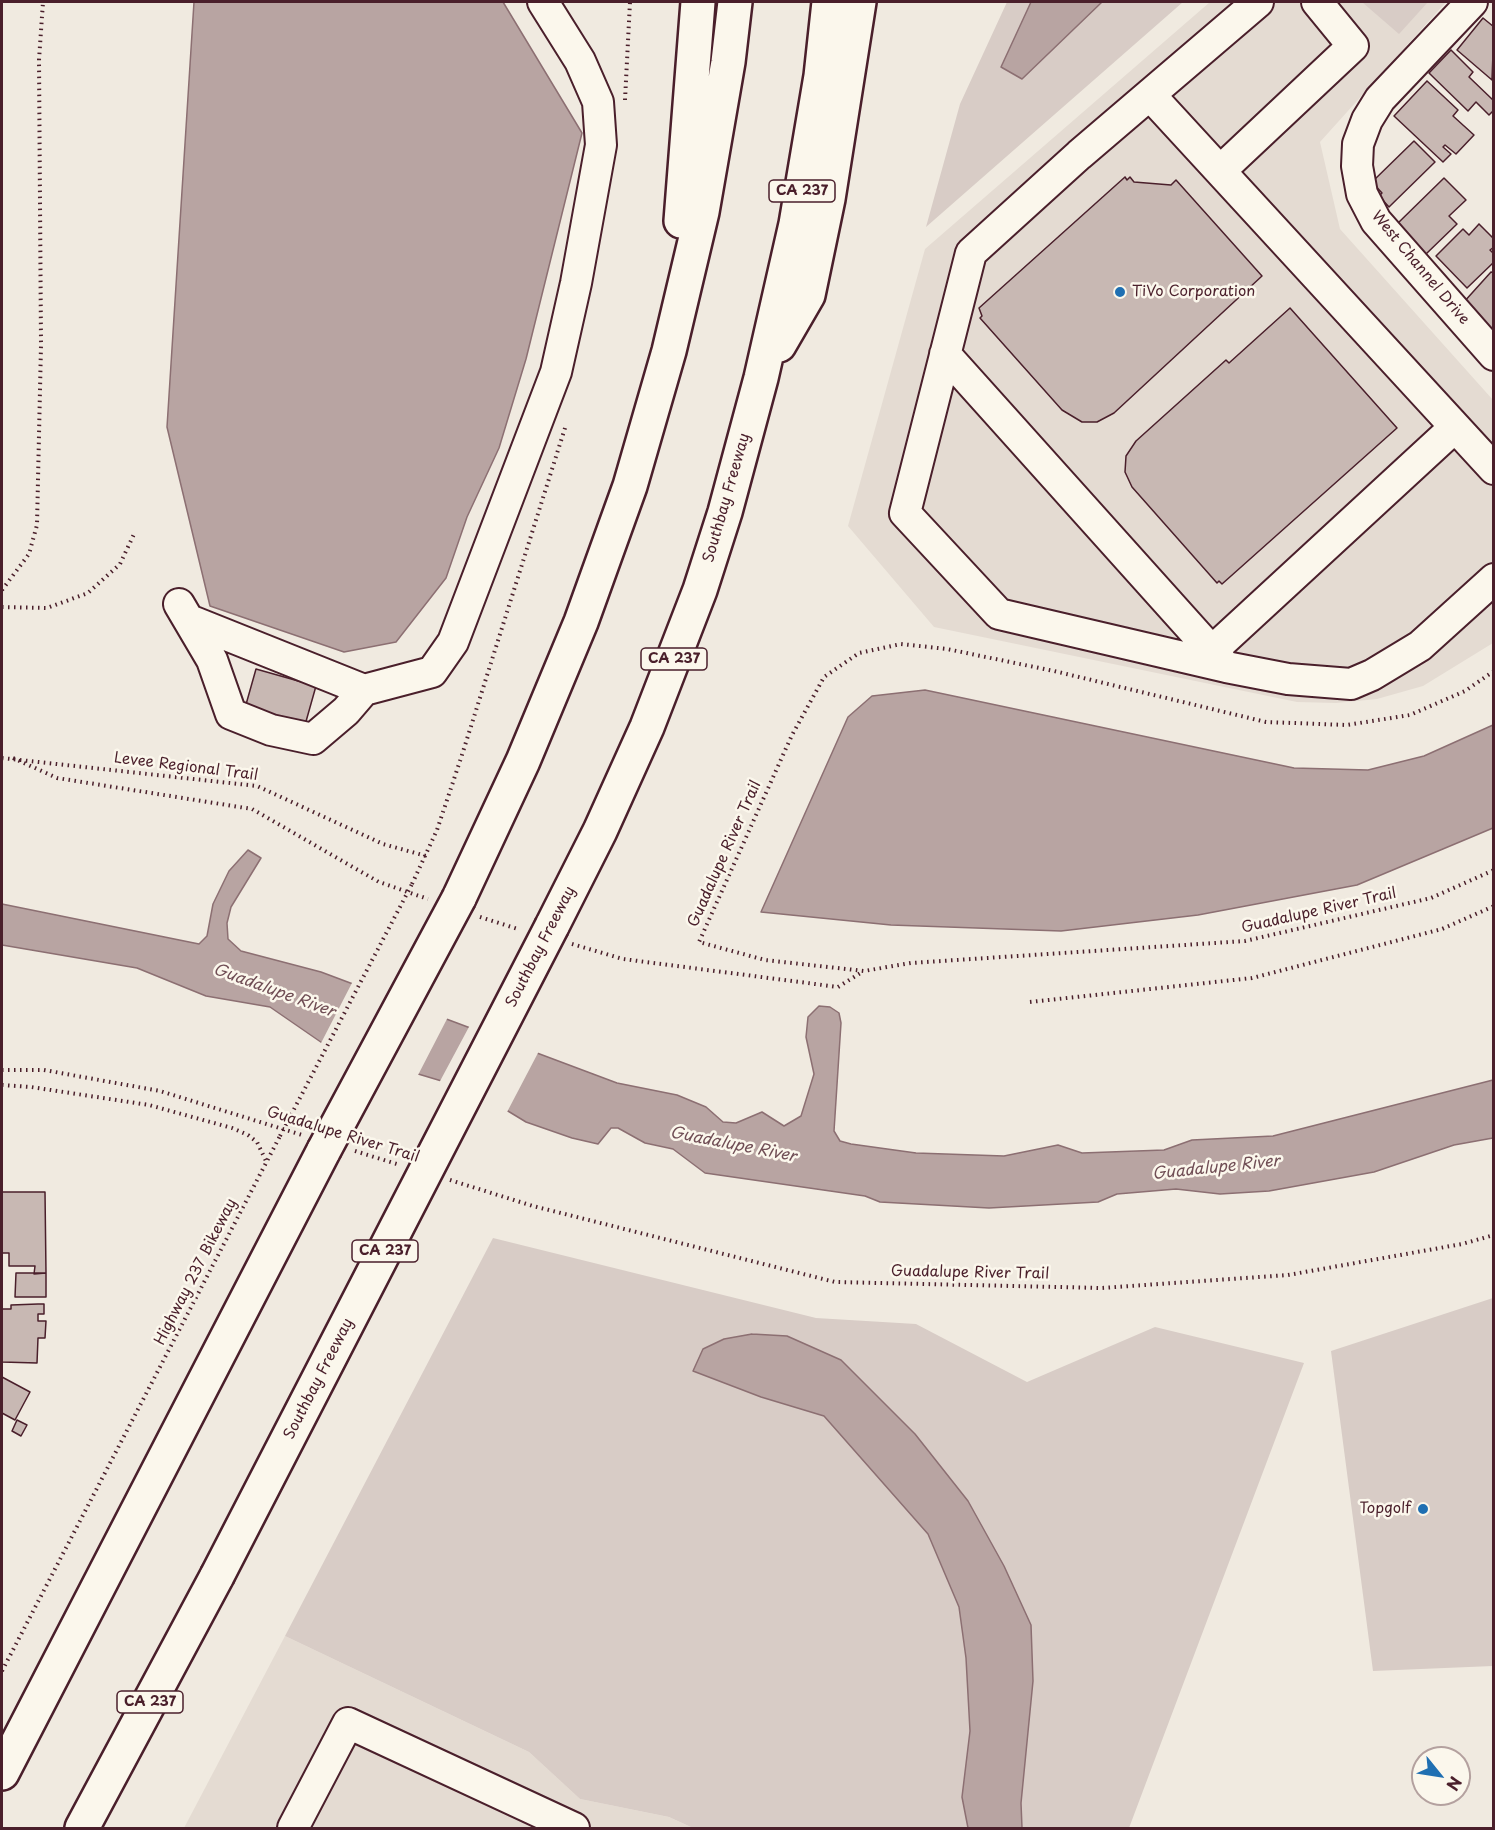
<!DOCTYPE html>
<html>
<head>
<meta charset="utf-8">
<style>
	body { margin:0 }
	#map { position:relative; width:1495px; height:1830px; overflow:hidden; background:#f0eae0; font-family:"Playpen Sans",sans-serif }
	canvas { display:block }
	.frame { position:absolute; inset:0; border:3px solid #4a1f2b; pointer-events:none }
	.north { position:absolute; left:1411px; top:1746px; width:60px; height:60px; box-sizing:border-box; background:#fbf7ec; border:2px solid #b4a19f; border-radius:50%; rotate:120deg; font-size:16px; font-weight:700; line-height:24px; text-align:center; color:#4a1f2b }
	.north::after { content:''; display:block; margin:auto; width:21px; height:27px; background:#1f6fb2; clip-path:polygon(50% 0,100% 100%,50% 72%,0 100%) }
</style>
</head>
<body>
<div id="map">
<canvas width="1495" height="1830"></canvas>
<div class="frame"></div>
<div class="north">N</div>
</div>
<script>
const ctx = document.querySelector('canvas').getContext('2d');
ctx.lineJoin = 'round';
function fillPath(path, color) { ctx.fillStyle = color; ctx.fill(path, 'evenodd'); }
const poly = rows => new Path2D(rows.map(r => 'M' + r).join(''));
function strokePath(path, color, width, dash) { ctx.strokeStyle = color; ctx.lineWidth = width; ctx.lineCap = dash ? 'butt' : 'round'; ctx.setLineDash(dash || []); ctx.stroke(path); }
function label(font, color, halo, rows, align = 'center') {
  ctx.font = font + ' "Playpen Sans",sans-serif'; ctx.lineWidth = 5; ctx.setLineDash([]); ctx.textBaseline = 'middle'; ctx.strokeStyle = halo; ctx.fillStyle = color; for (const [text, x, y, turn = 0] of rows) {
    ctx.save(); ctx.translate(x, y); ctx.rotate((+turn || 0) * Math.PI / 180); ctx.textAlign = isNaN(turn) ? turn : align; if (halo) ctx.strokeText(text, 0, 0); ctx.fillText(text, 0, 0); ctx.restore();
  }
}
fillPath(poly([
	[1210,2,1446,2,1320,142,1340,229,1493,400,1493,643,1423,686,1377,699,1336,703,1297,702,934,627,848,526,925,249],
	[285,1636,529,1752,580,1799,669,1817,693,1828,184,1828]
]), '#e4dbd2');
fillPath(poly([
	[1007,2,1183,2,926,227,960,104],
	[1362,2,1428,2,1399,34],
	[493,1238,816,1318,916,1324,1027,1382,1155,1327,1304,1363,1129,1828,693,1828,669,1817,580,1799,529,1752,285,1636],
	[1493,1298,1493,1666,1373,1671,1331,1351]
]), '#d8ccc6');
const water = poly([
	[194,2,503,2,582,133,526,359,499,448,467,517,446,578,396,642,344,652,210,606,167,427,194,2],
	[1031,2,1102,2,1022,79,1001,67,1031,2],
	[925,690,1294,768,1368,770,1424,756,1493,725,1493,828,1357,885,1198,915,1061,931,891,925,761,912,848,717,872,696,925,690],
	[248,850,261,858,231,907,227,923,228,939,241,951,321,972,617,1083,677,1095,706,1107,723,1122,736,1123,762,1112,784,1126,801,1116,814,1074,806,1037,808,1017,819,1006,830,1007,839,1013,841,1023,834,1131,840,1141,851,1144,916,1153,1004,1156,1058,1145,1082,1153,1164,1150,1192,1140,1273,1136,1493,1080,1493,1138,1454,1145,1374,1172,1269,1191,1220,1194,1176,1189,1117,1194,1098,1202,989,1208,880,1202,865,1196,705,1173,673,1149,645,1143,618,1128,611,1128,598,1144,572,1138,526,1122,475,1091,328,1047,270,1007,206,996,137,968,2,945,2,904,199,944,207,936,213,904,229,871,248,850],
	[752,1334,787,1336,841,1360,915,1434,968,1501,1004,1566,1031,1625,1033,1681,1021,1803,1022,1828,968,1828,962,1797,970,1731,966,1658,959,1607,928,1534,824,1416,761,1397,693,1371,703,1349,724,1339,752,1334]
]);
fillPath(water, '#b8a4a2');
strokePath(water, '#8c6f72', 1.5);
fillPath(poly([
	[353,981,448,1017,417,1077,327,1049,320,1045],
	[470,1025,539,1051,506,1114,474,1094,439,1083]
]), '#f0eae0');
const building = poly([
	[1483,18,1494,27,1492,80,1457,50,1483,18],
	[1451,50,1473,72,1469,77,1494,101,1494,110,1489,115,1476,102,1468,111,1429,73,1451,50],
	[1427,81,1458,110,1453,116,1474,135,1456,154,1445,145,1443,147,1451,154,1443,162,1394,116,1427,81],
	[1414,141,1435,162,1389,207,1379,196,1382,193,1372,182,1414,141],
	[1125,177,1127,180,1130,177,1134,182,1171,185,1176,180,1262,276,1114,413,1097,422,1082,422,1062,410,980,318,982,316,979,308,1125,177],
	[1444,178,1466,200,1449,216,1457,224,1426,254,1397,224,1444,178],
	[1479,224,1494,239,1494,247,1490,250,1494,254,1494,262,1467,288,1436,256,1463,229,1469,235,1479,224],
	[1491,272,1494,273,1494,335,1463,303,1491,272],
	[1290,308,1397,428,1222,584,1219,581,1217,583,1132,487,1125,472,1126,456,1136,441,1226,360,1229,363,1290,308],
	[256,669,316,686,305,725,245,708,256,669],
	[2,1192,45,1192,46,1273,34,1274,35,1266,9,1266,9,1253,2,1253,2,1192],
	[16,1273,46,1273,46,1297,15,1297,16,1273],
	[38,1304,44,1304,44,1314,38,1314,38,1321,46,1321,45,1338,38,1338,37,1363,2,1362,2,1309,11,1309,11,1305,38,1304],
	[2,1377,30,1392,15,1420,2,1413,2,1377],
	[17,1420,27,1425,21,1436,12,1431,17,1420]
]);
fillPath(building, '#c8b8b3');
strokePath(building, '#4a1f2b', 1.5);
const minor = poly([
	[1258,2,1079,155,971,253,905,513,999,614,1226,667,1288,679,1351,684,1372,675,1420,646,1494,579],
	[1472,2,1380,99,1367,120,1358,144,1357,166,1362,194,1376,221,1494,355],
	[1150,95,1494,469],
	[1220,171,1353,46,1317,2],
	[945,354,1226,667],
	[179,604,212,660,231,714,271,730,313,739,346,711,364,690,432,672,453,642,556,372,576,283,601,145,598,102,580,61,543,2],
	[189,620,364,690],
	[1212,651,1455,427],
	[293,1828,348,1723,574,1828]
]);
const highway = poly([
	[681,221,698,2],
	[779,345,808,295,828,199,859,2],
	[459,898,523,761,581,622,630,486,669,351,702,212,728,62,735,2],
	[552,926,600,831,647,727,700,590,725,512,761,378,796,224,821,76,829,2],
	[2,1773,324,1150],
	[82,1828,217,1576]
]);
strokePath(minor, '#4a1f2b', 34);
strokePath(highway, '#4a1f2b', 38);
strokePath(poly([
	[625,100,630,2],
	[2,590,29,554,37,525,41,345,39,60,43,2],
	[2,607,47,608,88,593,120,564,135,532],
	[1494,671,1465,691,1410,715,1347,725,1266,722,1054,671,947,649,901,644,859,653,824,677,792,735,699,942,765,960,864,971,911,963,1245,941,1431,898,1494,870],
	[2,758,257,786,383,844,426,856],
	[13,758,57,778,252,809,379,882,428,899],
	[412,884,437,830,461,758,565,428],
	[480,917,518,929],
	[572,944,623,959,838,987,862,972],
	[1030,1002,1252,978,1442,929,1494,906],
	[2,1070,44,1070,160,1091,302,1135],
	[2,1085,31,1087,149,1105,232,1128,248,1135,257,1142,266,1161],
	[355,1151,400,1165],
	[450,1180,533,1206,835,1282,1102,1288,1288,1275,1462,1244,1494,1235],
	[2,1671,280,1136]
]), '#4a1f2b', 4, [1.5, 4.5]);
strokePath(minor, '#fbf7ec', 30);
strokePath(highway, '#fbf7ec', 33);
const highwayBridge = poly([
	[324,1150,459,898],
	[217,1576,552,926]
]);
strokePath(highwayBridge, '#4a1f2b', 38, []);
strokePath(poly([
	[280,1136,412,884]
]), '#4a1f2b', 4, [1.5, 4.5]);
strokePath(highwayBridge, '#fbf7ec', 33);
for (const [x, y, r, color] of [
	[1120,292,6,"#1f6fb2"],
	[1423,1509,6,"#1f6fb2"]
]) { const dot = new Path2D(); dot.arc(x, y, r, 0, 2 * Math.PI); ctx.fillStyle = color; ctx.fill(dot); strokePath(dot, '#fbf7ec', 2); }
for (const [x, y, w] of [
	[802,191,66],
	[674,659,66],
	[385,1251,66],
	[150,1702,66]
]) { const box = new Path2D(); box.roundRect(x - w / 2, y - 11, w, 22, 4.5); ctx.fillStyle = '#fbf7ec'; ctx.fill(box); strokePath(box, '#4a1f2b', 1.5); }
label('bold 14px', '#4a1f2b', null, [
	["CA 237",802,191],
	["CA 237",674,659],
	["CA 237",385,1251],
	["CA 237",150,1702]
]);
label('15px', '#4a1f2b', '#fbf7ec', [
	["West Channel Drive",1420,268,50],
	["Southbay Freeway",727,498,-74],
	["Levee Regional Trail",186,767,7],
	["Guadalupe River Trail",725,854,-66],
	["Guadalupe River Trail",1319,911,-13],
	["Southbay Freeway",541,947,-63],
	["Guadalupe River Trail",343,1135,17],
	["Highway 237 Bikeway",196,1272,-63],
	["Guadalupe River Trail",970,1273,1],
	["Southbay Freeway",319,1379,-63]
]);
label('15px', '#4a1f2b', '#fbf7ec', [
	["TiVo Corporation",1132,292],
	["Topgolf",1411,1509,"right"]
], 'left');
label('italic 16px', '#704e55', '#fbf7ec', [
	["Guadalupe River",274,991,20],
	["Guadalupe River",733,1145,11],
	["Guadalupe River",1216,1168,-6]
]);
</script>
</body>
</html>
